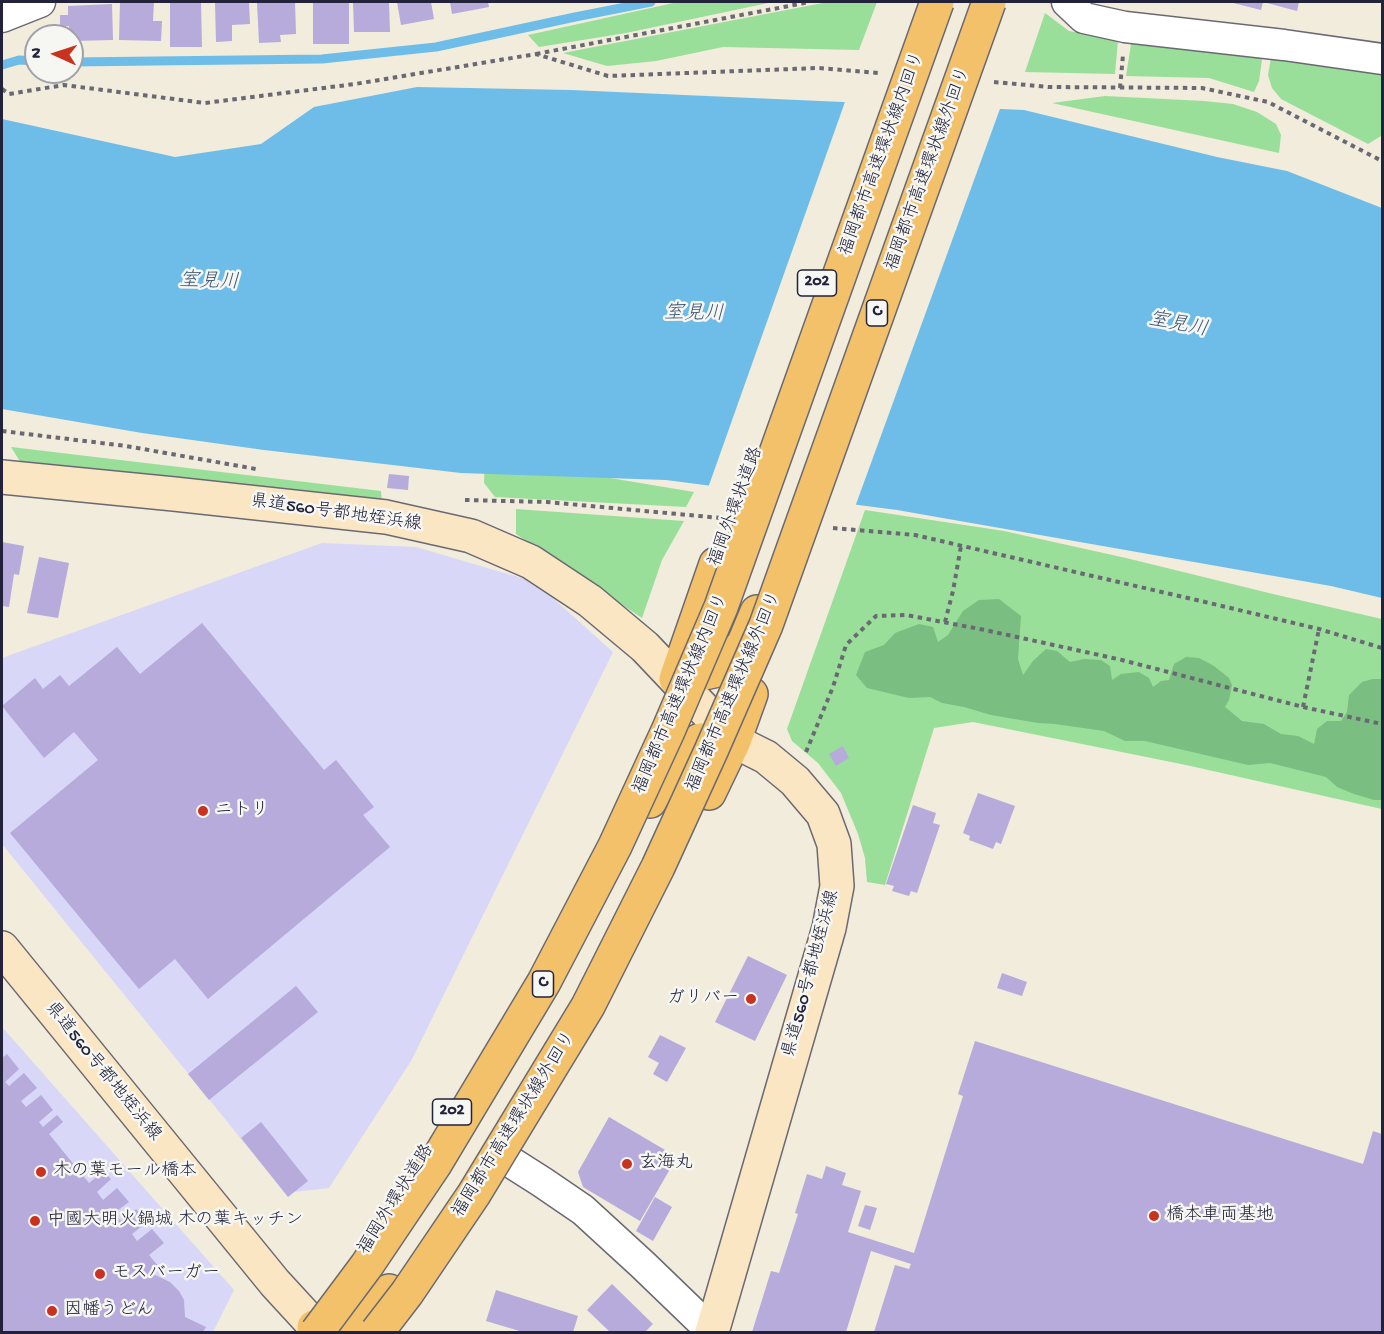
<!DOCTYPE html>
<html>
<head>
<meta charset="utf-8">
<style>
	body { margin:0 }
	#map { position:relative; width:1384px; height:1334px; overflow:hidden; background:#f1ecdb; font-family:"Gochi Hand",sans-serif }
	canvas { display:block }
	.frame { position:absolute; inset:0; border:3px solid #22223b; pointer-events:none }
	.north { position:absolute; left:24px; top:24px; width:60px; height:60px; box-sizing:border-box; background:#f6f6f2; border:2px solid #a1a1a9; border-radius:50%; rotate:273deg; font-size:16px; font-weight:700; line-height:24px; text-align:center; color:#22223b }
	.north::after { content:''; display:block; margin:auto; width:21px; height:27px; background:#c8321e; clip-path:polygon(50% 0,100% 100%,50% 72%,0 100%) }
</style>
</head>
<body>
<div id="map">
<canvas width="1384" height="1334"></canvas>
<div class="frame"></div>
<div class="north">N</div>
</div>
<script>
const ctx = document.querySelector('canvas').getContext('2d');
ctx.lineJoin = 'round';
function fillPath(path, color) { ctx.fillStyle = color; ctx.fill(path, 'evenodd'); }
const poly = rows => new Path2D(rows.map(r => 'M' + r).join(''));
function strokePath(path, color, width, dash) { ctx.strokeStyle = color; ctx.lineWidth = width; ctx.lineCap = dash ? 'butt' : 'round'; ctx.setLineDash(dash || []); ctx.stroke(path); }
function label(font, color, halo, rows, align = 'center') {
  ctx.font = font + ' "Gochi Hand","Klee One",sans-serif'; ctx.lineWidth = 5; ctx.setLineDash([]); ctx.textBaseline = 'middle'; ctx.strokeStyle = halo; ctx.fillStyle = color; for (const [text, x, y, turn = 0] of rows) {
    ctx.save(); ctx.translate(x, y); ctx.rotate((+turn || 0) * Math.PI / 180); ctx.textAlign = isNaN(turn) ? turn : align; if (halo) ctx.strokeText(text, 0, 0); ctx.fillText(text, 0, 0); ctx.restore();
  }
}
fillPath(poly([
	[322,543,416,547,535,582,613,652,411,1061,329,1188,285,1193,2,844,2,658],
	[2,1027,234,1290,213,1332,2,1332]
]), '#d8d7f8');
fillPath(poly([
	[678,2,773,2,626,33,539,47,528,35],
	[828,2,877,2,859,50,723,47,656,61,607,66,563,53],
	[1045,13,1069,31,1118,40,1115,74,1025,72],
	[1132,38,1263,53,1259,81,1254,92,1209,78,1126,76],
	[1272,52,1382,67,1382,132,1381,136,1368,144,1281,99,1272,88,1268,75],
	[1105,96,1204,101,1233,104,1257,112,1276,124,1281,135,1279,153,1052,103],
	[11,447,381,491,382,504,21,463],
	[485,458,544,467,694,492,686,507,495,497,484,483],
	[516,509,684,521,662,560,642,618,516,534],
	[865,510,1004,531,1126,558,1273,594,1382,619,1382,809,1186,765,973,722,934,728,885,885,867,882,865,858,858,834,841,793,818,763,792,741,787,729]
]), '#99df99');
fillPath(poly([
	[999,599,1021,616,1018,659,1023,675,1033,661,1046,649,1057,651,1070,662,1084,659,1101,660,1110,666,1112,680,1121,674,1139,672,1149,678,1153,687,1161,681,1169,680,1174,664,1186,657,1199,658,1214,666,1229,678,1232,685,1229,700,1225,707,1242,721,1264,724,1281,734,1298,736,1314,744,1317,729,1327,721,1341,721,1347,712,1349,695,1362,682,1373,679,1382,679,1382,800,1374,800,1354,794,1337,787,1326,777,1270,763,1248,765,1145,741,1125,741,1104,731,1055,724,1038,723,991,715,964,707,942,703,930,697,909,698,867,688,856,675,865,652,884,645,895,633,919,624,933,627,938,642,948,635,963,611,979,600]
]), '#7abe81');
fillPath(poly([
	[417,87,571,90,1024,110,1217,157,1287,171,1382,208,1382,598,1331,586,897,510,666,480,461,473,264,450,142,433,2,409,2,119,175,157,261,144,314,107]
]), '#6ebde9');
fillPath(poly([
	[846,99,1001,106,855,507,708,488]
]), '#f1ecdb');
strokePath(poly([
	[72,62,322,59,436,47,575,17,651,2],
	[2,65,19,60,36,61]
]), '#6ebde9', 9);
fillPath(poly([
	[120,2,154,2,153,21,162,21,161,41,119,40],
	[170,2,201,2,202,47,170,47],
	[215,2,249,2,250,24,232,25,232,41,216,42],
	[257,2,295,2,296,34,280,35,281,42,259,43],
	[313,2,349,2,349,44,313,44],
	[353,2,389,2,390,32,354,32],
	[397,2,431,2,434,19,401,25],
	[450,2,488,2,489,7,452,14],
	[1229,2,1299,2,1297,11,1263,2,1261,10],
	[112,4,113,40,72,41,72,36,69,36,69,26,60,27,60,15,68,15,68,6],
	[389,474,409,476,408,490,387,488],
	[2,542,24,546,19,575,14,574,9,607,2,606],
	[39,557,69,563,58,618,27,613],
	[202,623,324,770,336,760,374,807,363,815,390,847,208,999,175,959,139,989,10,833,98,760,74,732,44,758,2,706,35,678,43,689,60,675,69,686,117,647,140,674],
	[843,746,849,758,836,766,829,754],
	[978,793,1015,806,1001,844,996,842,993,849,969,840,970,836,963,833],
	[913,805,936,813,933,823,940,825,917,893,911,891,909,896,892,891,894,886,886,884],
	[748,956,787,975,755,1041,715,1022],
	[1002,973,1027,982,1022,996,997,988],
	[296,986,318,1012,209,1100,188,1074],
	[660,1035,686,1048,667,1082,653,1074,659,1063,648,1057],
	[975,1041,1363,1164,1373,1131,1382,1134,1382,1332,874,1332,895,1265,909,1269,911,1264,871,1251,846,1332,752,1332,771,1271,779,1273,798,1214,795,1213,807,1174,822,1179,826,1166,846,1173,842,1185,861,1191,848,1232,914,1253,963,1096,958,1094],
	[7,1054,19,1069,5,1082,9,1086,24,1073,37,1088,21,1101,26,1107,41,1095,53,1110,39,1122,43,1127,57,1115,63,1122,49,1134,89,1183,104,1171,111,1179,97,1192,103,1200,117,1188,129,1202,114,1213,121,1221,136,1209,147,1222,132,1234,137,1241,152,1229,164,1243,149,1255,159,1267,149,1272,170,1282,179,1291,184,1300,185,1317,206,1327,203,1332,2,1332,2,1058],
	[609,1117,677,1157,640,1221,583,1187,578,1172],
	[261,1122,308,1181,288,1197,241,1138],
	[655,1197,672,1207,653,1241,636,1231],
	[865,1205,877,1208,870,1230,858,1226],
	[612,1284,653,1324,645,1332,610,1332,587,1310],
	[496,1290,578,1316,573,1332,523,1332,486,1321]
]), '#b6abdb');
const street = poly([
	[1067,2,1084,18,1125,27,1284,45,1382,59],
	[2,17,40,2],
	[509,1161,542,1182,583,1210,643,1265,699,1319,714,1325]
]);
const secondary = poly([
	[2,477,174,494,386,517,471,536,531,562,590,601,645,647,734,741,766,757,795,781,823,814,834,844,837,886,829,928,712,1332],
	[2,948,275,1283,320,1332]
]);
const highway = poly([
	[677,676,716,564],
	[676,679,723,669,744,643,757,612],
	[709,793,734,741,751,694],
	[650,801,676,755,700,740,734,741],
	[314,1327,340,1332,363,1326,389,1291]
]);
strokePath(street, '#6a6973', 33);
strokePath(secondary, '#6a6973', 36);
strokePath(highway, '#6a6973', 36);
strokePath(poly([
	[536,54,810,2],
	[994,82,1049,87,1202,88,1268,102,1382,161],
	[1120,88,1123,55],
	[2,89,9,94,64,85,205,103,355,84,536,54,608,76,818,68,879,73],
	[2,431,126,446,256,469],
	[465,500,547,502,721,518],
	[833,528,915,535,1205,602,1319,629,1382,648],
	[945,622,953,591,961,546],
	[1303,707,1319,629],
	[806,752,833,687,846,645,876,616,906,615,985,630,1122,660,1303,707,1382,724]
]), '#6a6973', 4, [4.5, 4.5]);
strokePath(street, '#fff', 30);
strokePath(secondary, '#fbe6c4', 33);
strokePath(highway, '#f4c16b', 33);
const highwayBridge = poly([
	[317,1332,367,1265,435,1164,544,982,615,846,668,731,721,607,937,2],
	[377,1332,407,1293,474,1194,588,1006,658,867,711,751,766,625,989,2]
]);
strokePath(highwayBridge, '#6a6973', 36, []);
strokePath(highwayBridge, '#f4c16b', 33);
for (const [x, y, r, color] of [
	[203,811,6,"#c8321e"],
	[751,999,6,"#c8321e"],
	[627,1164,6,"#c8321e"],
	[41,1172,6,"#c8321e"],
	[1154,1216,6,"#c8321e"],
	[35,1221,6,"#c8321e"],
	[100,1274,6,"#c8321e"],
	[52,1311,6,"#c8321e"]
]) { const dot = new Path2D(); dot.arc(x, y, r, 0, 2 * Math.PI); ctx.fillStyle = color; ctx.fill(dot); strokePath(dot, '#f6f6f2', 2); }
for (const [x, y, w] of [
	[817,283,39],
	[877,313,21],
	[543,984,21],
	[452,1112,39]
]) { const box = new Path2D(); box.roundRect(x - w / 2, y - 13, w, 26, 4.5); ctx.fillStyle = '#f6f6f2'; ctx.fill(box); strokePath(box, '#22223b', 1.5); }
label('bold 16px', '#22223b', null, [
	["202",817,283],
	["C",877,313],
	["C",543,984],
	["202",452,1112]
]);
label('18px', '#22223b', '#f6f6f2', [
	["福岡都市高速環状線内回り",883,154,-70],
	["福岡都市高速環状線外回り",929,169,-70],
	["福岡外環状道路",737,507,-70],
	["県道560号都地姪浜線",336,514,8],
	["福岡都市高速環状線外回り",735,692,-67],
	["福岡都市高速環状線内回り",682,694,-67],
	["県道560号都地姪浜線",812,974,-75],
	["県道560号都地姪浜線",102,1072,51],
	["福岡都市高速環状線外回り",515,1125,-58],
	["福岡外環状道路",397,1200,-58]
]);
label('18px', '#22223b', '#f6f6f2', [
	["ニトリ",215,811],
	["ガリバー",739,999,"right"],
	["玄海丸",639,1164],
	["木の葉モール橋本",53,1172],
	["橋本車両基地",1166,1216],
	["中國大明火鍋城 木の葉キッチン",47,1221],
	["モスバーガー",112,1274],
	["因幡うどん",64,1311]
], 'left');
label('italic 20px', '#3d5878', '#f6f6f2', [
	["室見川",209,283,2],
	["室見川",694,315,1],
	["室見川",1178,326,11]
]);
</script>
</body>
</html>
